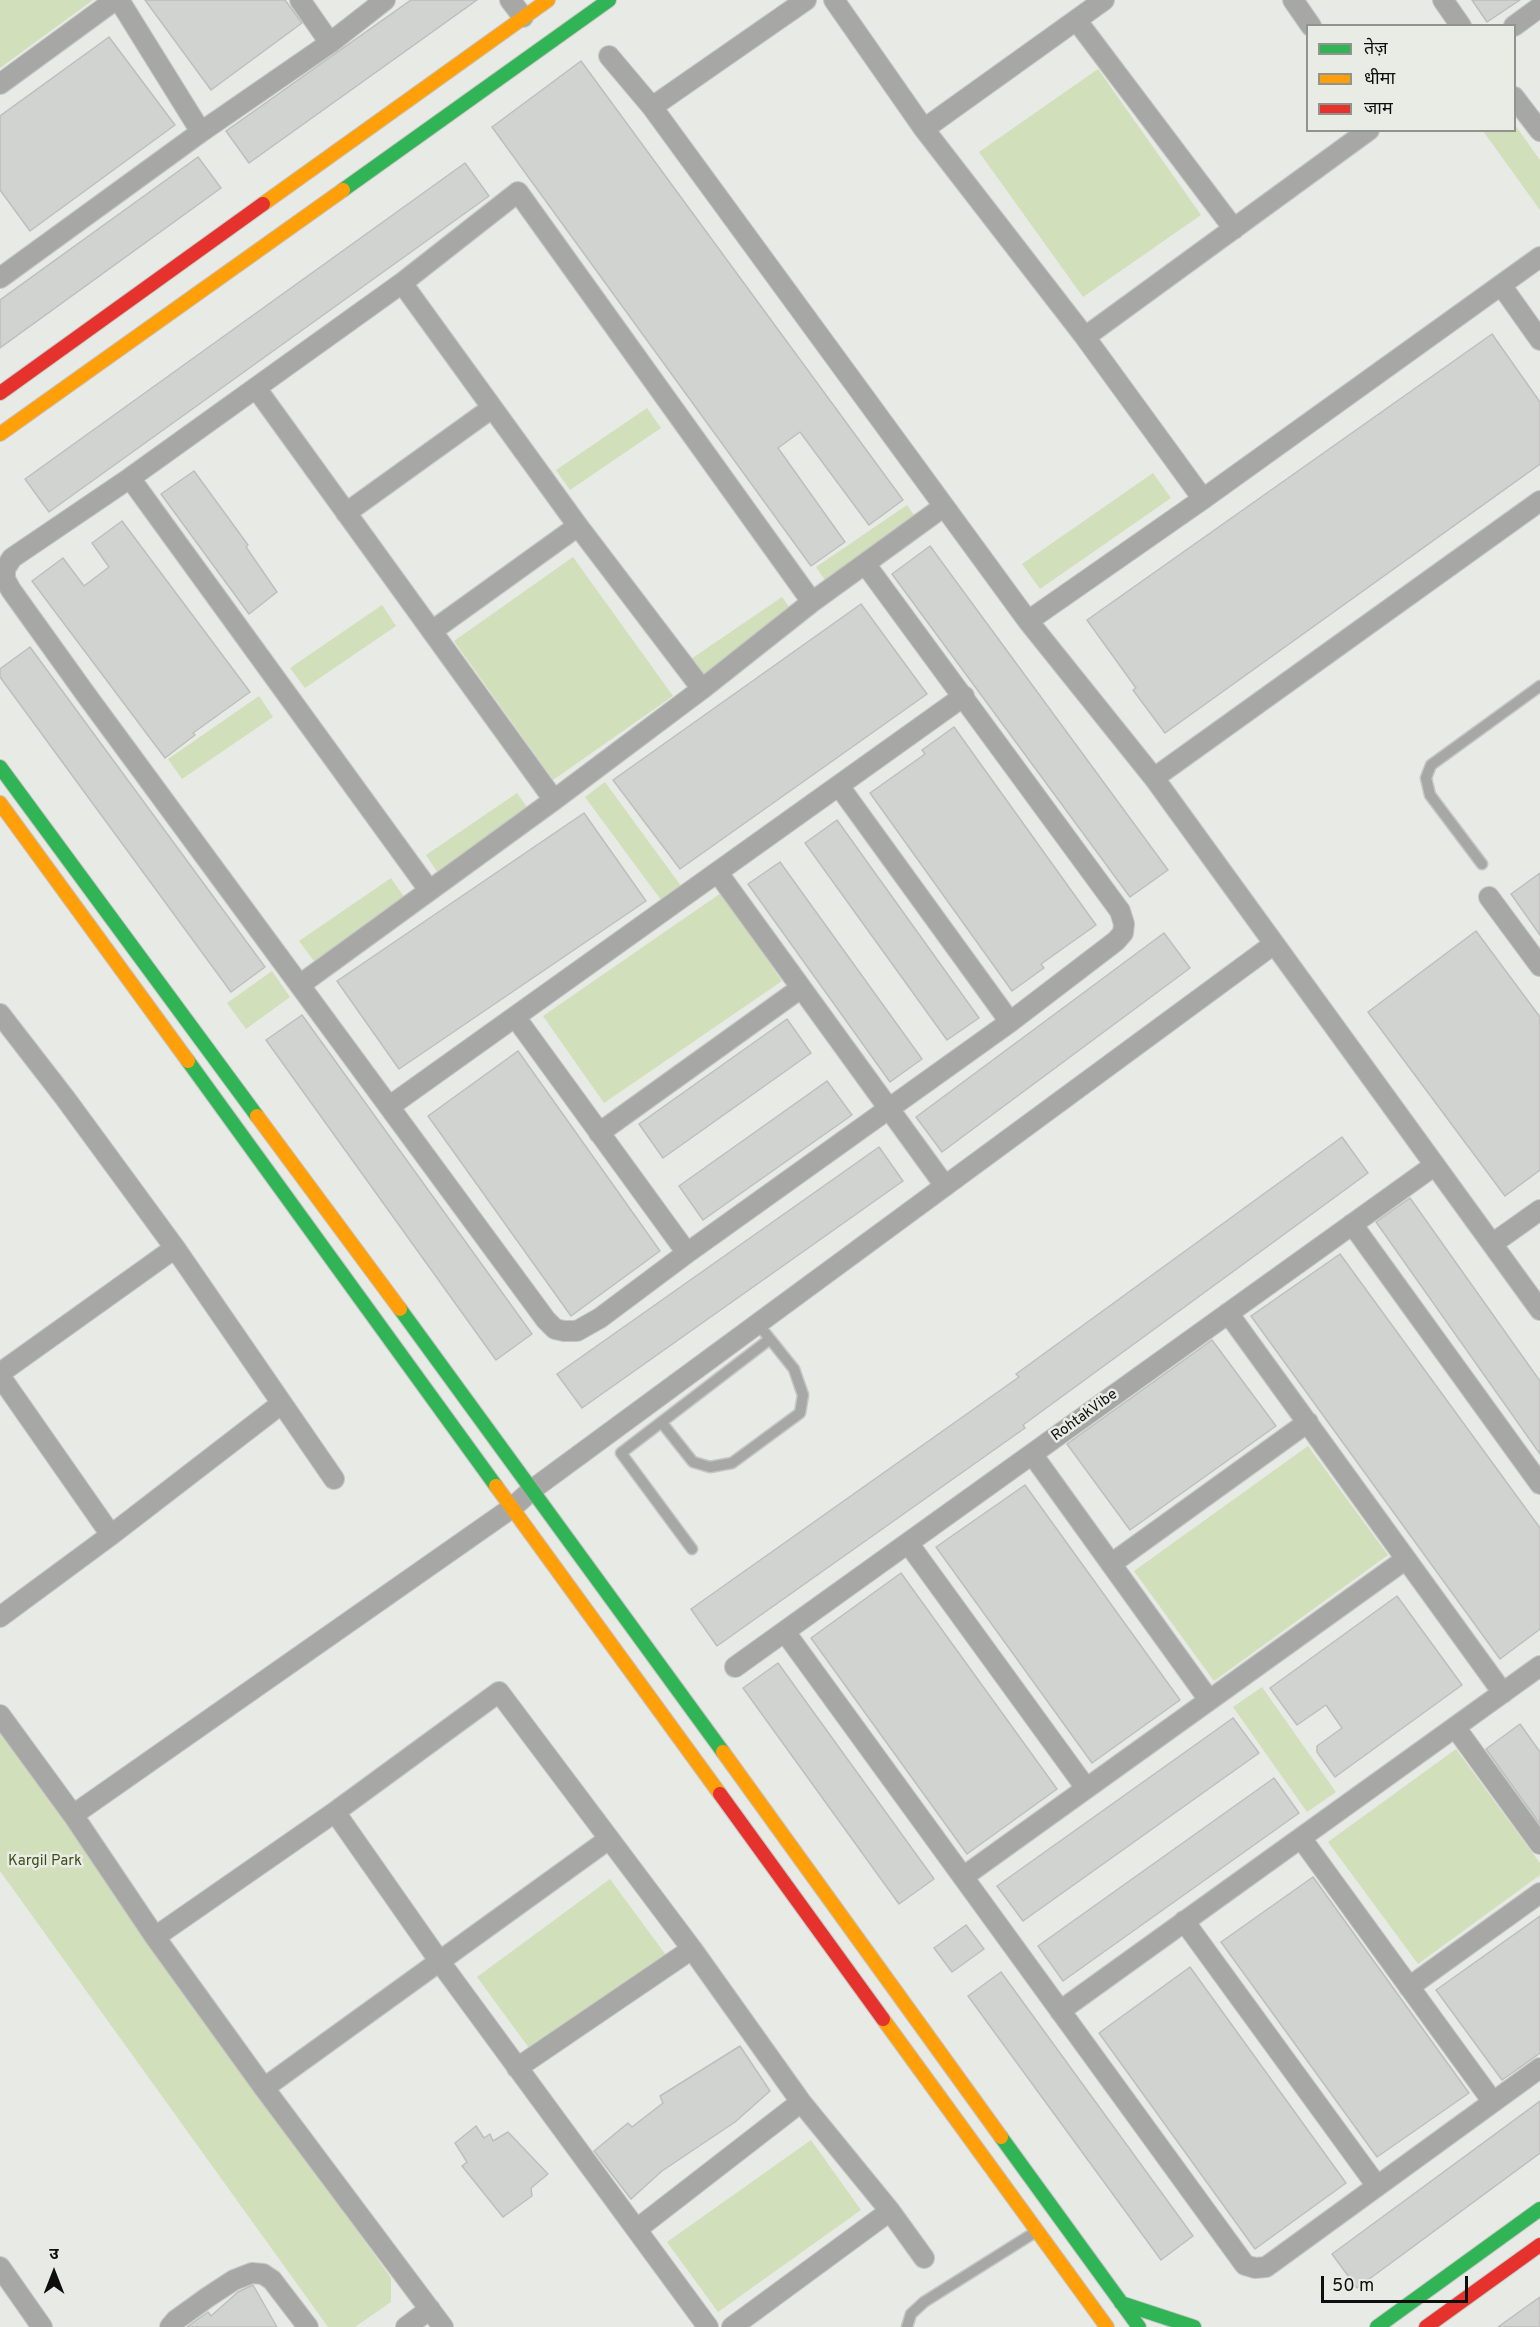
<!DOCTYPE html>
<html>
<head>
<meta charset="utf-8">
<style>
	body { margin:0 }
	#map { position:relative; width:1540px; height:2327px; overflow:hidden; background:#e8eae6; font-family:Overpass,"Noto Sans Devanagari",sans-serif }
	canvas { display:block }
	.legend { position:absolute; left:1306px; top:24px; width:210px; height:108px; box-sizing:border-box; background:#e9ece4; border:2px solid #91948e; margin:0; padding:8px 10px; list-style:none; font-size:18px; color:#0e0f0d }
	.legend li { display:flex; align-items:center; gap:12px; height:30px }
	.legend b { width:30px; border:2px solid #91948e }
	.north { position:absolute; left:24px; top:2243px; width:60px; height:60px; -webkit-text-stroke:4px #e9ece4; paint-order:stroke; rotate:0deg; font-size:16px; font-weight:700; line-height:24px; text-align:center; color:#0e0f0d }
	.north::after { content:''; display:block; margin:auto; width:21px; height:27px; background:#0e0f0d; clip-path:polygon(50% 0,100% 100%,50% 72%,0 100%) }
	.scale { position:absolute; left:1321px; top:2276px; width:147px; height:27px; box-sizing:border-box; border:3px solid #0e0f0d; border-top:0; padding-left:8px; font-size:18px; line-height:21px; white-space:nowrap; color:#0e0f0d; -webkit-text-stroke:4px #e9ece4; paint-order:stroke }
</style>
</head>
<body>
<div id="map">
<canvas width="1540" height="2327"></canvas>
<ul class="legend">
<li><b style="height:8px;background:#30b455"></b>तेज़</li>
<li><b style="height:8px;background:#ff9f0a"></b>धीमा</li>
<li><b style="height:8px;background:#e5322d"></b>जाम</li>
</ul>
<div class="north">उ</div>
<div class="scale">50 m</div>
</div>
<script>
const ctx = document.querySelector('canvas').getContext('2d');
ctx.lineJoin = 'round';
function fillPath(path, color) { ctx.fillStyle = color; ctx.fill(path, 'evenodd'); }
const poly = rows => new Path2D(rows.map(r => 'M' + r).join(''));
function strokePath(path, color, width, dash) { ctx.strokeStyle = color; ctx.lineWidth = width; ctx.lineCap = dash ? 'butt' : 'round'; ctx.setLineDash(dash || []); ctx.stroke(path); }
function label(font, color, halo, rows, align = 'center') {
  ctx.font = font + ' Overpass,sans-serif'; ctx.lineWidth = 5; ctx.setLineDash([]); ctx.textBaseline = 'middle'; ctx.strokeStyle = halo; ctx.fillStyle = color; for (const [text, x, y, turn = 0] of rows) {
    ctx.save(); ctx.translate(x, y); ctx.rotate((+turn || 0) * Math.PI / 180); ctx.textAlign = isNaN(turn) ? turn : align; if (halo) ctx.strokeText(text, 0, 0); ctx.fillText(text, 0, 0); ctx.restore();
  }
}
fillPath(poly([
	[0,0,93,0,0,68],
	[1098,69,1201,215,1083,297,979,152],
	[1515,125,1540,160,1540,210,1483,131,1514,130],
	[647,408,661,428,570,490,556,470],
	[1153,473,1171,498,1040,589,1022,564],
	[907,505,921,525,830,587,816,567],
	[573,557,673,696,553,780,454,641],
	[782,597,796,617,705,679,691,659],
	[382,605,396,626,305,688,290,668],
	[259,696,273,717,182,779,168,759],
	[605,782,681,886,661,900,585,797],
	[517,793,531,813,440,876,426,855],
	[391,878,405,898,314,961,299,941],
	[721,893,782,981,604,1103,543,1016],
	[272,971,290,997,246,1029,227,1003],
	[1308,1446,1388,1555,1214,1681,1134,1571],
	[1262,1687,1336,1792,1307,1812,1233,1707],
	[0,1726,391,2278,391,2302,355,2327,328,2327,0,1871],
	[1456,1749,1540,1863,1540,1875,1418,1964,1328,1842],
	[610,1879,674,1966,540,2063,477,1977],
	[811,2140,861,2210,718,2312,667,2242]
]), '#d1dfbb');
const building = poly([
	[145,0,285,0,302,23,211,90,145,0],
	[411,0,477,0,249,163,226,131,411,0],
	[1472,0,1520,0,1487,22,1472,0],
	[109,37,175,125,30,231,0,190,0,116,109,37],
	[581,61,903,500,869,525,800,432,778,448,845,542,811,566,492,127,581,61],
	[198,157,221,188,0,348,0,300,198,157],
	[465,163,489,196,49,512,25,479,465,163],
	[1492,334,1540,402,1540,464,1165,733,1133,690,1136,688,1087,620,1492,334],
	[194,471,248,545,246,547,277,592,249,614,161,494,194,471],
	[122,521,250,692,193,733,195,735,165,758,32,581,63,558,84,586,109,567,92,543,122,521],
	[930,546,1168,870,1130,897,892,574,930,546],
	[861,604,927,694,680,869,613,780,861,604],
	[30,647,265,967,231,992,0,677,0,669,30,647],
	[954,727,1096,925,1041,964,1044,968,1012,991,870,793,925,754,922,750,954,727],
	[584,813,646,901,399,1069,337,981,584,813],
	[837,820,979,1018,947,1040,805,843,837,820],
	[780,862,922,1059,890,1082,748,884,780,862],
	[1540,873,1540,935,1511,894,1540,873],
	[1476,931,1540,1017,1540,1170,1505,1196,1368,1012,1476,931],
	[1164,933,1190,968,942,1152,916,1117,1164,933],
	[302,1015,532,1334,496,1360,266,1040,302,1015],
	[787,1019,811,1053,663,1158,639,1124,787,1019],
	[518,1051,660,1251,571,1316,428,1116,518,1051],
	[827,1081,852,1115,703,1220,679,1186,827,1081],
	[1342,1137,1368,1173,1023,1425,1025,1428,717,1646,691,1609,1019,1377,1016,1374,1342,1137],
	[879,1147,903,1181,582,1408,557,1374,879,1147],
	[1410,1198,1540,1381,1540,1454,1376,1222,1410,1198],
	[1340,1254,1540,1528,1540,1629,1500,1659,1251,1316,1340,1254],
	[1212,1340,1276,1426,1130,1530,1067,1444,1212,1340],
	[1025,1485,1180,1700,1092,1763,936,1547,1025,1485],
	[901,1573,1057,1789,967,1854,811,1638,901,1573],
	[1397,1596,1462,1685,1335,1777,1317,1752,1317,1746,1342,1728,1326,1705,1297,1725,1270,1688,1397,1596],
	[778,1663,934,1879,899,1904,743,1688,778,1663],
	[1233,1718,1259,1753,1023,1921,997,1886,1233,1718],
	[1520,1724,1540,1752,1540,1824,1486,1749,1520,1724],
	[1274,1778,1299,1813,1063,1981,1038,1946,1274,1778],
	[1313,1877,1469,2093,1377,2157,1221,1942,1313,1877],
	[1540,1916,1540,2053,1502,2080,1436,1990,1540,1916],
	[966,1925,984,1949,952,1972,934,1948,966,1925],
	[1190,1967,1346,2183,1255,2249,1099,2033,1190,1967],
	[1001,1972,1193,2236,1161,2260,968,1996,1001,1972],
	[740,2046,770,2091,735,2122,662,2171,631,2199,594,2151,628,2123,632,2127,663,2103,660,2096,740,2046],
	[1540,2101,1540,2153,1357,2288,1332,2254,1540,2101],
	[476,2126,484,2138,490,2134,493,2141,508,2132,548,2174,531,2188,532,2196,503,2217,462,2166,467,2162,455,2143,476,2126],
	[253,2285,277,2327,187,2327,208,2312,211,2316,238,2292,253,2285],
	[1540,2297,1540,2327,1498,2327,1523,2309,1540,2297]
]);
fillPath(building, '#d1d3d0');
strokePath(building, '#bdbfbc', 1.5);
const lane = poly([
	[1482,864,1430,795,1426,778,1431,765,1540,686],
	[662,1423,693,1462,710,1467,732,1463,800,1413,803,1395,794,1369,758,1324],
	[692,1549,621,1453,770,1339],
	[907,2327,911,2314,924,2302,1037,2231]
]);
const street = poly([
	[119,0,201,132],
	[300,0,330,43],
	[510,0,523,17],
	[834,0,924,129,1085,337,1203,499],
	[1293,0,1311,26],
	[1443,0,1461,26],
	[1077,21,1234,229],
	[1514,26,1540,7],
	[609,56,652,107,1028,621,1154,778,1540,1310],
	[0,84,115,0],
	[1514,97,1540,131],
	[652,107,806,0],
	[924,129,1104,0],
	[0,278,201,132,330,43,385,0],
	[402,283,578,526,702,689],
	[1501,285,1540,340],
	[1085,337,1369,130],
	[256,388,554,800],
	[130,478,429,890],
	[346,513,492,408],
	[812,602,518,192,402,283,130,478,12,558,5,569,5,579,11,590,87,696,546,1320,555,1329,564,1331,577,1331,600,1318,687,1253,1010,1022,1116,941,1123,933,1124,924,1120,911,866,565],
	[1028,621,1203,499,1540,257],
	[432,631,578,526],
	[1154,778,1540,501],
	[839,786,1010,1022],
	[718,873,945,1186],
	[1489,897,1540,966],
	[301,984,554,800,702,689,812,602,943,507],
	[0,1014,65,1098,175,1248,334,1479],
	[516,1018,687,1253],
	[390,1106,964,696],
	[599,1133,801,988],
	[1352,1224,1540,1484],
	[1492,1244,1540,1210],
	[1228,1313,1503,1693],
	[0,1373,175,1248],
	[0,1376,111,1535],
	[1032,1454,1209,1700],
	[908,1543,1086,1788],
	[1111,1564,1308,1422],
	[0,1617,111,1535,281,1404],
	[785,1632,1245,2265,1255,2268,1266,2267,1540,2068],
	[735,1667,1435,1165],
	[0,1715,73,1815,155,1937,264,2088,443,2327],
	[1455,1727,1540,1844],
	[335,1812,440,1962,708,2327],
	[73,1815,513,1507,533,1489,1274,944],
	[1301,1838,1493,2102],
	[963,1877,1406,1559],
	[1184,1921,1377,2186],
	[155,1937,335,1812,499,1692,692,1949,801,2102,890,2211,924,2258],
	[1409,1987,1540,1893],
	[1060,2011,1540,1666],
	[517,2068,692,1949],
	[264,2088,609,1839],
	[637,2229,801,2102],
	[0,2267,42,2327],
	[170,2327,176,2320,208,2297,234,2280,252,2273,263,2274,272,2280,308,2327],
	[406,2327,430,2309],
	[732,2327,890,2211]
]);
const fast = poly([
	[343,190,609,0],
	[0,767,257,1116],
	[188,1061,496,1486],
	[400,1309,723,1752],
	[1001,2137,1139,2327],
	[1121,2303,1194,2327],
	[1377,2327,1540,2209]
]);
const slow = poly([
	[263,204,548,0],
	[0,434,343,190],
	[0,803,188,1061],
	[257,1116,400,1309],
	[496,1486,720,1794],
	[723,1752,1001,2137],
	[883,2019,1107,2327]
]);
const jam = poly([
	[0,393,263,204],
	[720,1794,883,2019],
	[1426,2327,1540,2245]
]);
strokePath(lane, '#c5c6c4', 13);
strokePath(street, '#c5c6c4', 22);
strokePath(fast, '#c5c6c4', 16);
strokePath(slow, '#c5c6c4', 16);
strokePath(jam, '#c5c6c4', 16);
strokePath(lane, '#a7a8a6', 10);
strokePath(street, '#a7a8a6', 20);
strokePath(fast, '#30b455', 14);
strokePath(slow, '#ff9f0a', 14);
strokePath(jam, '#e5322d', 14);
label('15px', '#0e0f0d', '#e9ece4', [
	["RohtakVibe",1085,1416,-36]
]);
label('15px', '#3c4d18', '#e9ece4', [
	["Kargil Park",45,1862]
]);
</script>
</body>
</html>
